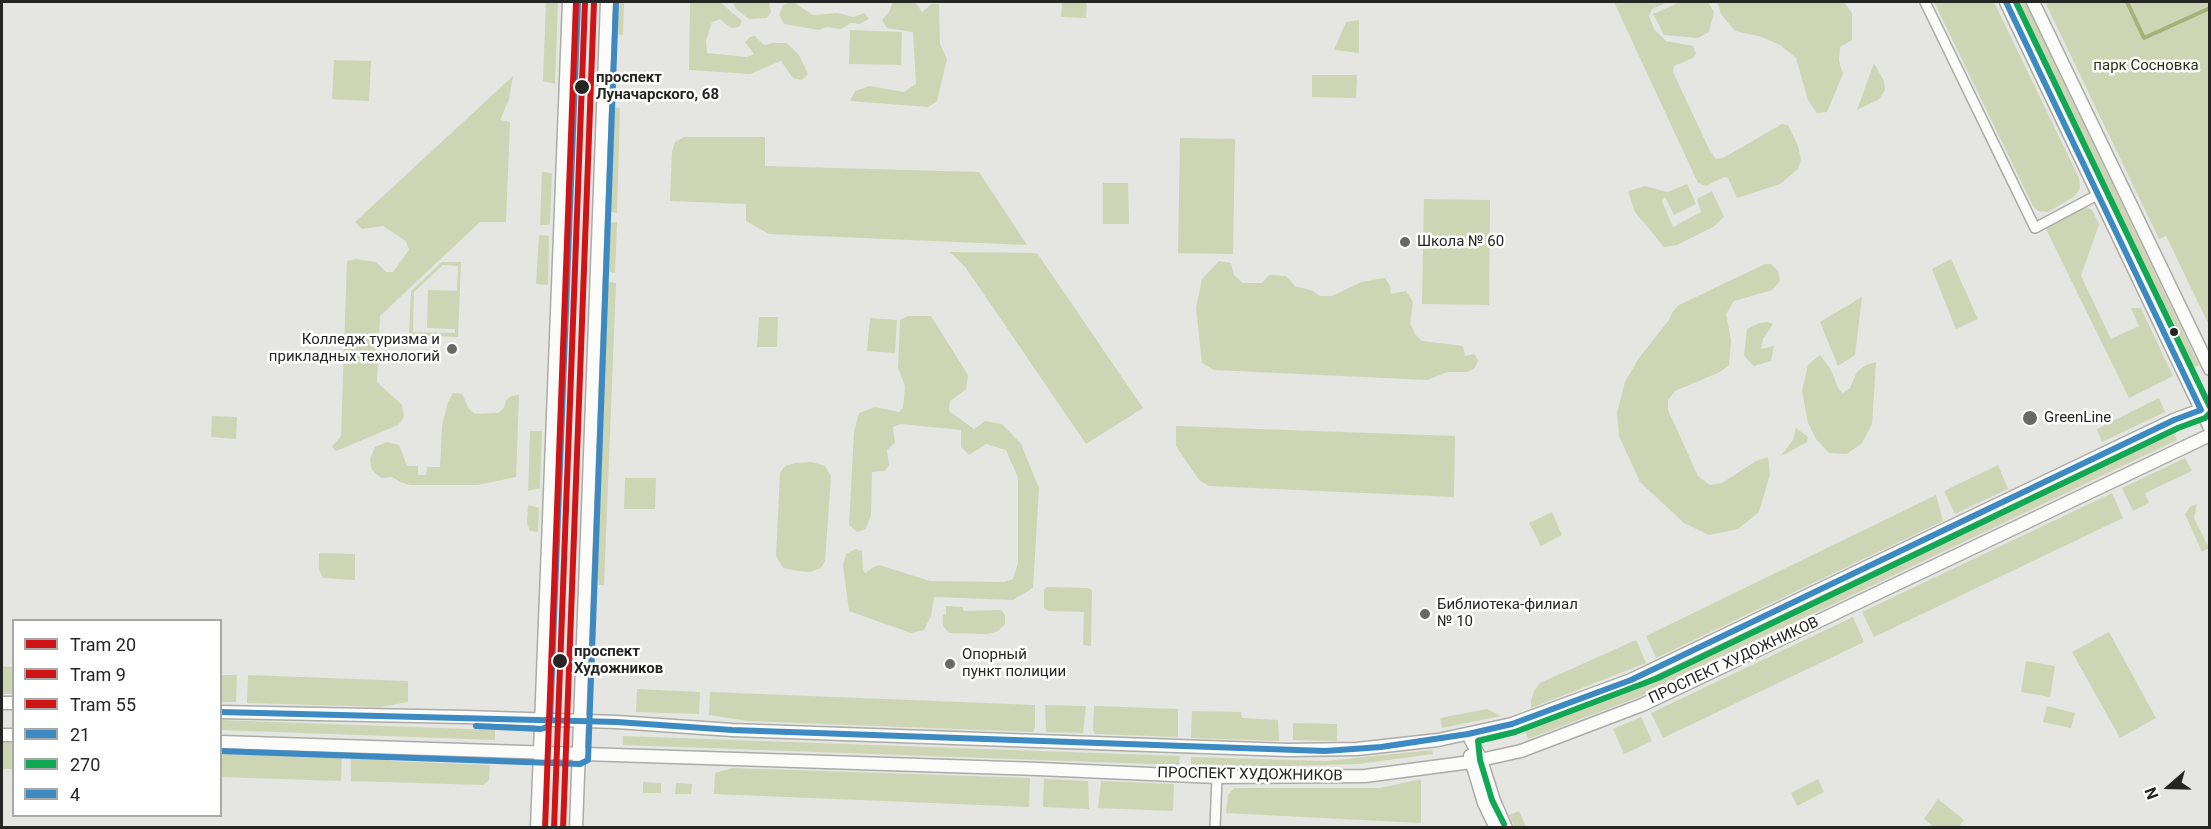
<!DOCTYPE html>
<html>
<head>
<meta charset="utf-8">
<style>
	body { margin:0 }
	#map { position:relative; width:2211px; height:829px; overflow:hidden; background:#e5e6e1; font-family:Roboto,sans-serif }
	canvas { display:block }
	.frame { position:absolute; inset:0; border:3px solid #252623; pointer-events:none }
	.legend { position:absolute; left:12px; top:619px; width:210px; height:198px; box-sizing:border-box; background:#fff; border:2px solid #a8a8a7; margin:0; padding:8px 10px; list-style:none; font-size:18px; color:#252623 }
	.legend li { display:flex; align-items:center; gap:12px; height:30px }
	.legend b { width:30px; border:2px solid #a8a8a7 }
	.north { position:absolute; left:2139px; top:757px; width:60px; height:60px; -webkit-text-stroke:4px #fff; paint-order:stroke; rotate:250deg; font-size:16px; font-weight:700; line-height:24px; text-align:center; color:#252623 }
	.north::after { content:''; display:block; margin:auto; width:21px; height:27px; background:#252623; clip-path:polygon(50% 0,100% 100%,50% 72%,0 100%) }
</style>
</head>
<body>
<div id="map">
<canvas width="2211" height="829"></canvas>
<div class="frame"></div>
<ul class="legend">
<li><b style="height:8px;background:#ce1417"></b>Tram 20</li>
<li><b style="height:8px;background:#ce1417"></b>Tram 9</li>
<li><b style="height:8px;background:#ce1417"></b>Tram 55</li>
<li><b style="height:8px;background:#3d8ac2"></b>21</li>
<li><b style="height:8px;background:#10a855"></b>270</li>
<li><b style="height:8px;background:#3d8ac2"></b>4</li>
</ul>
<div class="north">N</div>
</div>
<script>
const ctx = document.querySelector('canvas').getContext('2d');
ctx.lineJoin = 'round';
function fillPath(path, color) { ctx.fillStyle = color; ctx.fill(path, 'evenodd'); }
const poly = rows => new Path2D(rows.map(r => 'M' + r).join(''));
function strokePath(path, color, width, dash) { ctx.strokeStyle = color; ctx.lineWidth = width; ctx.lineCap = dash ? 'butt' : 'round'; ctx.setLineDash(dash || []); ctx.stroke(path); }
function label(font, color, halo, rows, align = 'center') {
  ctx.font = font + ' Roboto,sans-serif'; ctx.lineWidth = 5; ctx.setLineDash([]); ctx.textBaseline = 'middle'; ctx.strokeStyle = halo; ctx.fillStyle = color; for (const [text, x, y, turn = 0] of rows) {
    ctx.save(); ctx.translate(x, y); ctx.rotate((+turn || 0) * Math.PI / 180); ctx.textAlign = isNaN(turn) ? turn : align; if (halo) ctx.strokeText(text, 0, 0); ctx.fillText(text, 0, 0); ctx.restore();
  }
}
fillPath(poly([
	[546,2,558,2,555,84,543,81],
	[616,2,624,2,623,35,615,34],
	[690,2,720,2,742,21,739,27,731,28,720,19,712,22,706,41,707,53,747,57,754,54,745,42,750,37,755,36,764,45,773,43,787,43,799,55,808,74,802,80,793,78,781,61,750,74,689,70],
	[733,2,769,2,771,12,767,18,749,19,735,8],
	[793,2,813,15,837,13,853,17,865,13,869,19,859,24,851,23,841,29,827,27,819,30,784,24,779,15,783,5],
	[893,2,915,2,922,12,932,4,939,4,940,44,947,59,937,101,928,107,850,101,855,91,870,86,904,92,916,84,913,32,887,28,882,20,889,12],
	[1062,2,1087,2,1086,18,1061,17],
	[1614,2,1668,2,1652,9,1649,16,1654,29,1666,41,1693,46,1696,53,1693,58,1674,66,1673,72,1710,151,1716,159,1723,158,1782,124,1788,125,1798,146,1801,159,1798,169,1780,184,1737,198,1728,178,1724,177,1706,186,1698,183],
	[1680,2,1708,2,1714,12,1709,32,1698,38,1664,35,1653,14],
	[1717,2,1844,2,1852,13,1852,40,1840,47,1839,61,1843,74,1827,112,1817,113,1808,100,1796,58,1780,45,1762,37,1735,31,1721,14],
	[1934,2,1994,2,2079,178,2080,188,2075,196,2048,212,2038,211,2033,206],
	[2016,2,2025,2,2199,365,2192,369],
	[2045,2,2209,2,2209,325,2166,236,2159,239],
	[1359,20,1359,53,1334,50,1346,22],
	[850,30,902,32,901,65,849,64],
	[334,60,371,61,369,101,332,99],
	[1874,63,1884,81,1885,90,1879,99,1857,110],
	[1312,75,1357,75,1356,98,1312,97],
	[513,76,509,99,500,120,510,122,506,222,480,222,380,316,377,382,402,405,404,417,398,425,336,451,332,447,341,436,347,261,356,259,376,262,386,272,393,272,409,250,406,241,383,226,362,229,355,222],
	[612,107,620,108,617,213,608,211],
	[684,137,765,137,765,166,979,172,1027,245,769,234,746,221,746,204,670,201,672,152,675,142],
	[1180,138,1235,139,1233,254,1178,253],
	[542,172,552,173,550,224,546,225,540,225],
	[1103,183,1128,183,1129,224,1103,224],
	[1687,184,1696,204,1674,215,1665,197,1662,201,1673,227,1701,212,1697,199,1712,191,1724,217,1713,227,1677,245,1664,247,1635,212,1628,191,1645,186,1667,192],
	[1424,199,1490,200,1489,305,1422,304],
	[2084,206,2092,210,2099,224,2081,276,2111,339,2139,326,2131,308,2141,308,2173,376,2129,398,2046,229],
	[617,222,617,223,615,273,606,271,608,223],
	[539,235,549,236,548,285,536,284],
	[950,252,1037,253,1143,408,1086,444,966,268],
	[1951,259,1978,319,1956,329,1932,269],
	[1219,261,1231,263,1234,275,1243,283,1262,283,1269,275,1286,276,1295,286,1311,290,1320,296,1332,296,1361,282,1385,278,1390,286,1391,294,1406,291,1413,302,1410,323,1415,334,1422,341,1463,346,1465,356,1474,354,1478,360,1475,368,1467,372,1448,372,1427,380,1214,370,1202,363,1196,308,1202,279],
	[442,262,461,262,458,337,409,335,411,291],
	[443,265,458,266,457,291,428,290,427,328,455,329,455,333,413,332,414,292],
	[1765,264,1771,264,1778,271,1780,281,1772,290,1734,301,1726,314,1731,340,1729,365,1720,372,1675,391,1668,400,1668,410,1698,476,1710,485,1722,483,1756,461,1768,457,1770,474,1759,512,1738,529,1709,535,1684,523,1640,482,1619,436,1617,413,1625,382,1639,358,1669,320,1673,311,1679,305],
	[611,282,616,283,604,585,599,585,596,566,606,283],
	[1862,297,1855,355,1838,366,1820,322],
	[908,316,931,316,968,375,966,389,950,401,949,411,974,429,985,421,1002,424,1021,444,1039,488,1033,588,1013,600,934,597,931,616,924,630,911,633,849,611,843,565,846,554,856,549,862,551,863,571,866,573,872,568,879,565,930,581,1004,582,1013,579,1018,563,1018,478,1006,450,986,444,969,455,961,447,961,430,901,424,893,427,895,443,887,450,889,465,885,471,872,472,871,515,866,529,857,532,849,525,854,432,859,413,875,407,899,412,903,408,905,386,898,368,900,320],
	[759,317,778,317,777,347,757,347],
	[870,318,897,320,895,353,867,351],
	[1768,322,1773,324,1763,339,1761,349,1774,346,1771,361,1754,366,1744,356,1747,329,1759,323],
	[1820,355,1831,370,1838,388,1843,393,1850,388,1857,372,1866,365,1876,362,1872,424,1862,443,1847,454,1829,453,1816,439,1808,423,1802,391,1808,365],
	[453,393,462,394,469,409,475,414,498,413,504,408,506,400,511,396,519,395,516,477,478,485,410,485,400,482,392,477,381,478,372,470,370,459,375,447,387,442,399,445,407,466,418,466,418,475,426,475,427,467,440,467,442,426,448,402],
	[2159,398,2165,412,2102,442,2097,429],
	[212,416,237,417,236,439,211,437],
	[1176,426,1455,436,1454,497,1209,486,1199,480,1176,446],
	[1796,428,1808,437,1807,442,1781,456,1793,440],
	[530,431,542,431,540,488,528,491],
	[2173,431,2177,440,1639,697,1528,739,1525,730,1634,689],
	[2185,458,2192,471,2145,493,2149,503,2133,511,2122,488],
	[812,462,825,466,831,476,825,561,821,568,810,572,798,571,783,568,776,556,780,473,785,466,795,463],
	[1998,465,2008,489,1955,514,1944,491],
	[625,478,656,478,655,509,624,509],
	[2112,493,2123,518,1874,637,1862,612],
	[1936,495,1943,521,1656,658,1646,636],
	[2197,504,2194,518,2209,548,2202,552,2185,514,2190,507],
	[528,505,539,508,538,532,530,531,527,523],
	[1552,512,1562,535,1541,546,1529,523],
	[319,553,355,554,355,580,323,578,319,570],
	[1047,587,1088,588,1092,590,1091,646,1083,645,1084,612,1048,611,1044,608,1044,590],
	[946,606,963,607,963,611,1001,610,1005,615,1005,624,998,631,988,634,949,633,943,626,943,615,946,614],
	[1853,617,1864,642,1663,738,1651,713],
	[2109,632,2156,718,2120,738,2072,652],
	[1636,640,1646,663,1531,708,1531,700,1534,691,1540,683],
	[2026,661,2055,666,2050,697,2021,692],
	[2,666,13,667,13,694,2,694],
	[221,675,237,675,236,702,221,702],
	[248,675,408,681,408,702,381,707,247,703],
	[637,689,700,692,699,714,636,712],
	[710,692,1035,705,1035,727,1033,732,748,721,709,715],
	[1045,705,1086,706,1083,733,1046,732],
	[1094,706,1178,709,1178,737,1095,734,1093,730],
	[2047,706,2075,713,2071,728,2043,722],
	[1487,709,1501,716,1442,728,1440,718],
	[1192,711,1241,712,1242,718,1278,720,1279,741,1191,738],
	[1641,717,1652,741,1624,754,1613,729],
	[221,720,495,730,495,740,221,730],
	[1293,723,1337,724,1337,741,1293,740],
	[623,736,1180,756,1179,765,623,745],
	[2,742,13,742,13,769,2,769],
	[221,749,342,753,341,781,221,777],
	[1432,750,1433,754,1359,764,1288,766,1191,766,1191,757,1326,761],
	[351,754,371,754,391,761,490,765,489,780,483,785,351,781],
	[733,768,1030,778,1029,807,714,794,715,773],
	[1044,779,1088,781,1089,809,1043,807],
	[1421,779,1421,823,1226,813,1228,795,1234,788,1380,788],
	[1818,779,1824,792,1797,806,1791,793],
	[1101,781,1174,784,1173,811,1098,808],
	[643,782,661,783,661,793,643,793],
	[676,783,692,784,691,794,675,794],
	[1938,799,1964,820,1959,827,1934,827,1924,819],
	[1519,811,1526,827,1515,827,1509,815]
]), '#cdd5b5');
strokePath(poly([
	[2127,2,2144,38,2210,8]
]), '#a5b277', 4);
const street = poly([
	[1925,2,2035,228,2099,194],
	[1215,828,1217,777]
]);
const secondary = poly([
	[2006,2,2210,428],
	[2033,2,2210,369],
	[2,703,14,703],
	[220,712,466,717,617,722,732,730,1288,750,1357,749,1438,740,1512,724,1631,680,2174,420,2201,410,2210,410],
	[1468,734,1481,760,1494,801,1506,828],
	[2,735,14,735],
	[220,742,1039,769,1217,777,1365,776,1471,762,1521,751,1642,705,2210,435],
	[1470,756,1484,803,1496,828],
	[537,828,569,2],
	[576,828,607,2]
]);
strokePath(street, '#abaca8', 12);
strokePath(secondary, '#abaca8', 15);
strokePath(street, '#fbfbfa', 9);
strokePath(secondary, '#fbfbfa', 12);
strokePath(poly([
	[220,712,617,722,732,730,1325,751,1381,747,1468,734,1512,724,1631,680,2174,420,2201,410,2006,2]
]), '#3d8ac2', 6);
strokePath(poly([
	[2016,2,2210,407],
	[1504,824,1492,800,1480,760,1478,741,1515,732,1658,678,2178,428,2205,418,2210,413]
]), '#10a855', 6);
strokePath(poly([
	[476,726,541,729,547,727,550,721,578,2],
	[220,751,580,764,588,760,616,2]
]), '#3d8ac2', 6);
strokePath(poly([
	[554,828,585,2]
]), '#ce1417', 6);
strokePath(poly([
	[563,828,594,2]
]), '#ce1417', 6);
strokePath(poly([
	[545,828,576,2]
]), '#ce1417', 6);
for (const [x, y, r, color] of [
	[582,87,8,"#252623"],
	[1405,242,6,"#686966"],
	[2174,332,5,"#252623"],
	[452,349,6,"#686966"],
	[2030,418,8,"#686966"],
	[1425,614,6,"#686966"],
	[560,661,8,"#252623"],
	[950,664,6,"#686966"]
]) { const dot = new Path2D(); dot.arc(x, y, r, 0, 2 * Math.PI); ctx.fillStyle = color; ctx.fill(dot); strokePath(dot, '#fff', 2); }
label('15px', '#2b320f', '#fff', [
	["парк Сосновка",2146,66]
]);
label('bold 15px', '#252623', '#fff', [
	["проспект",596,78],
	["Луначарского, 68",596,95],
	["проспект",574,652],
	["Художников",574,669]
], 'left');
label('15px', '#252623', '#fff', [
	["Школа № 60",1417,242],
	["Колледж туризма и",440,340,"right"],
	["прикладных технологий",440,357,"right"],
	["GreenLine",2044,418],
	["Библиотека-филиал",1437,605],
	["№ 10",1437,622],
	["Опорный",962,655],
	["пункт полиции",962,672]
], 'left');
label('15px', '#252623', '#fff', [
	["ПРОСПЕКТ ХУДОЖНИКОВ",1734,661,-25],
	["ПРОСПЕКТ ХУДОЖНИКОВ",1250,775,1]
]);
</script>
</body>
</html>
